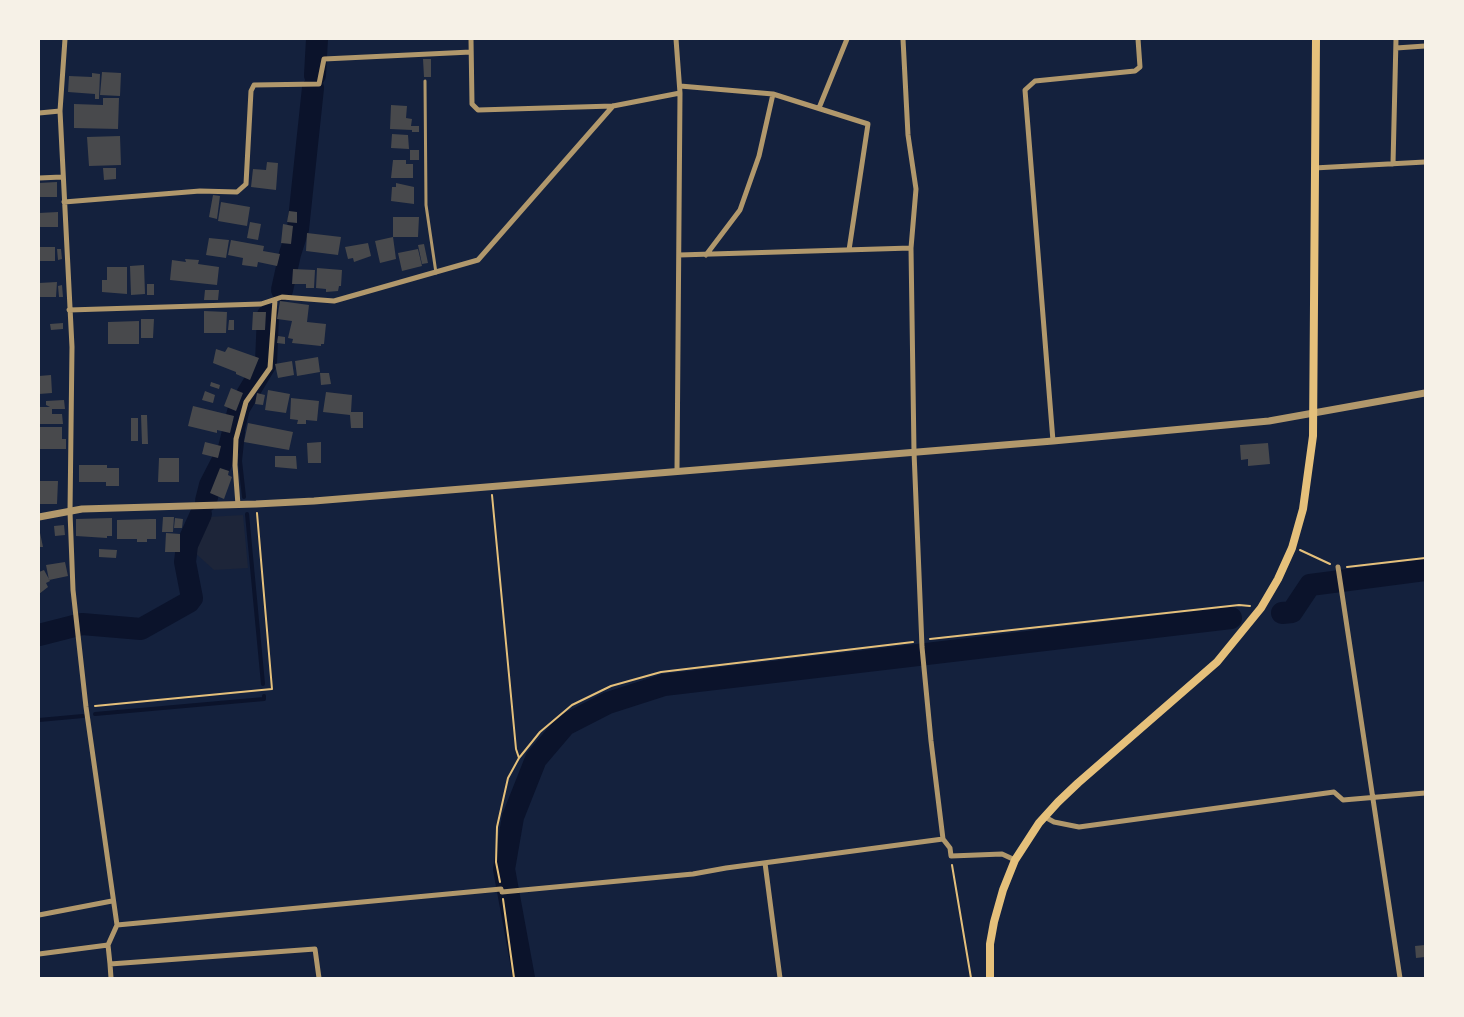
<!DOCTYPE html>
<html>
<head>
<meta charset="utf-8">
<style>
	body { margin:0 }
	#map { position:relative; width:1464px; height:1017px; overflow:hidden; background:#14213d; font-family:Figtree,sans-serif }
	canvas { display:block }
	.frame { position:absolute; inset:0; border:40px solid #f6f1e7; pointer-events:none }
</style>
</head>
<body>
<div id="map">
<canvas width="1464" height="1017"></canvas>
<div class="frame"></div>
</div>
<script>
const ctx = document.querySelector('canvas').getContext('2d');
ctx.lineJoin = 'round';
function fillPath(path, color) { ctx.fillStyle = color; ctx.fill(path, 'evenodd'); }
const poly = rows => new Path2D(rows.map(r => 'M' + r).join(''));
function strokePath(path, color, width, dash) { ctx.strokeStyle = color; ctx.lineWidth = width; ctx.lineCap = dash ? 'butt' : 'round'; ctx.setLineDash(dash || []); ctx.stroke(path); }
fillPath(poly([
	[243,515,248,568,214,570,193,551,207,517]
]), '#1d2539');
strokePath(poly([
	[243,432,240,461,244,497],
	[247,514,263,684],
	[95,714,264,699,264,696],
	[39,720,83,716]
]), '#0b132b', 4);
strokePath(poly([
	[315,75,317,39],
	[282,290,290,254,298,229,313,88],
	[206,501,210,485,229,448,239,408,266,363,268,315],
	[1282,613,1292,612,1310,585,1425,570],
	[39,635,82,624,141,629,189,602,192,598,185,562,187,545,201,514],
	[524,978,504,869,513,817,536,759,565,725,608,703,664,685,1231,618]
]), '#0b132b', 22);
fillPath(poly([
	[423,59,431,59,431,77,424,77],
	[102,72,121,73,120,96,100,95],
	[92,73,100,74,99,99,95,99,95,94,68,92,69,76,92,77],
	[103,98,119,98,118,129,74,128,74,104,103,105],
	[391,105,407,106,406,118,412,119,411,126,419,126,419,132,412,132,412,130,390,129],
	[392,134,408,135,409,149,391,148],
	[120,136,121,165,89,166,87,137],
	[410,150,419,150,419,160,410,160],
	[393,160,406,160,406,164,413,164,413,178,391,178],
	[267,162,278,163,276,190,251,187,253,169,266,170],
	[103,168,116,168,116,179,104,180],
	[57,182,57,197,39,197,39,183],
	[396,183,414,187,414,204,391,201,392,187,396,187],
	[213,195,220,196,217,219,209,217],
	[221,202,250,207,247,226,218,221],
	[289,211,297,212,297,223,287,222],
	[58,212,58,227,39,227,39,213],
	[393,217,419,217,418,237,393,237],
	[250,222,261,224,258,240,247,238],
	[283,224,293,226,291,244,281,243],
	[307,233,341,237,338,255,306,251],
	[393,237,396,259,380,263,375,241],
	[209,238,229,240,226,258,206,255],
	[231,240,264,246,263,251,280,254,277,266,258,262,257,267,242,265,243,258,228,255],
	[368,243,371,256,354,262,353,258,348,259,345,247],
	[424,244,428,263,422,264,418,245],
	[39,247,55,247,55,261,39,261],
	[57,249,61,249,62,259,58,260],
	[418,249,422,266,402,271,398,253],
	[185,259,199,260,198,264,219,267,217,285,170,280,172,260,186,262],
	[144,265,145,294,131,295,130,266],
	[107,267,127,267,127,294,102,292,102,280,107,280],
	[317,268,342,270,341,286,339,286,338,291,326,292,326,289,316,288],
	[293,269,315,270,314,288,306,288,306,284,292,284],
	[57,282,56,297,39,297,39,283],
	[147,284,154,284,154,295,147,295],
	[62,285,63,297,59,297,58,286],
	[205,290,219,290,218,300,204,300],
	[280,301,309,305,307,322,326,324,324,344,321,344,321,346,292,343,293,339,288,338,292,321,277,319],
	[204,311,227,312,226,333,204,333],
	[253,312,266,312,265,330,252,330],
	[141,319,154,319,153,338,141,338],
	[229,320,234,320,234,330,228,330],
	[139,321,139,344,108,344,108,322],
	[63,323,63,329,51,330,50,324],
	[278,336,285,337,285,344,277,343],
	[228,347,259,358,250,380,236,374,236,372,213,363,216,349,225,352],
	[318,357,320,372,297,376,295,361],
	[292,361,294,375,278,378,275,364],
	[320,373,329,373,331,384,321,385],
	[51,375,52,393,39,394,39,376],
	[211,382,220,385,219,389,210,386],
	[231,388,243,393,236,411,224,406],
	[268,390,290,394,286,413,265,410],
	[205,391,215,395,213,403,202,400],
	[326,392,352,395,351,412,363,412,363,428,351,428,350,415,323,412],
	[257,393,265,395,263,405,255,404],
	[291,398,319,401,317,421,306,420,306,424,297,424,298,420,290,419],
	[64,400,65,409,52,409,52,414,62,414,63,424,39,424,39,407,50,407,46,405,46,401],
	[193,406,234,416,230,433,217,430,217,433,188,426],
	[141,415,147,415,148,444,142,444],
	[131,418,138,418,138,441,131,441],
	[248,423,293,432,289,450,244,442],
	[39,427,62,427,62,439,66,439,66,449,39,449],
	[205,442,221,446,218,458,202,454],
	[321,442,321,463,308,463,307,443],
	[1268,443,1270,464,1248,466,1248,459,1241,460,1240,445],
	[275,456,296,456,297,469,275,467],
	[159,458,179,458,179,482,158,482],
	[79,465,107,465,107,468,119,468,119,486,106,486,106,482,79,482],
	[220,468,229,471,228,475,232,477,224,499,210,493],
	[39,481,58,481,57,504,39,504],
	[163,517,174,517,173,532,162,532],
	[112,518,112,536,107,536,107,538,76,536,76,519],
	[175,518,183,519,182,528,174,528],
	[150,519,156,519,156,539,147,539,147,542,137,542,137,539,117,539,117,520],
	[64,525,65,535,55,536,54,526],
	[39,528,43,547,39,547],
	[166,533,180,534,180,552,165,552],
	[99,549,117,550,116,558,99,557],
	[65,562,68,576,49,580,46,565],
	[44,570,50,581,46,583,48,587,39,594,39,572],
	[1425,945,1425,957,1416,958,1415,946]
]), '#48494c');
strokePath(poly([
	[492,495,516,749,519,758],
	[1300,550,1330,564],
	[1347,567,1425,558],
	[930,639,1239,605,1250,606],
	[95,706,272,689,257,513],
	[952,865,971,978],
	[500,882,496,862,497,827,508,778,519,758,540,732,572,705,611,686,661,672,913,642],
	[503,899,514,978]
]), '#e5c07b', 2);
strokePath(poly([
	[425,81,426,205,436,273]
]), '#b1986c', 3);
strokePath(poly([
	[65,39,60,111,72,347,70,512,73,590,86,707,117,925,108,945,110,964,315,949,319,978],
	[471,39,472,104,478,110,613,106,680,93,676,39],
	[903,39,908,135,916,189,911,248,914,452,922,647,931,741,943,839,950,848,951,856,1002,854,1015,860],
	[1396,48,1425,46],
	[680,86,773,94,868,124,849,250],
	[819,108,847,39],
	[39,113,60,111],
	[1393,164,1396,39],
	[1314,168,1425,162],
	[39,178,62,177],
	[64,202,200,191,237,192,246,184,251,91,254,85,319,84,324,59,471,52],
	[679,255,911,248],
	[706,255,740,210,759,156,773,94],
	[69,310,261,304,282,297,334,301,478,260,613,106],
	[1053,441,1025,90,1035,81,1135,71,1140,67,1138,39],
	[677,470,680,93],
	[238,505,235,465,236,439,246,402,270,368,275,300],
	[1338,567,1400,978],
	[1045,817,1054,822,1079,827,1334,792,1343,800,1425,793],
	[765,863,780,978],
	[502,892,693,874,726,868,943,839],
	[39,915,112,901],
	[117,925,501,889],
	[39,954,108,945],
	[110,964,111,978]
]), '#b1986c', 5);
strokePath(poly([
	[39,517,82,509,256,504,314,501,1053,441,1269,421,1425,393]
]), '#b1986c', 7);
strokePath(poly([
	[990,978,990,944,994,922,1003,890,1015,860,1039,823,1058,802,1078,783,1217,662,1261,608,1278,579,1292,548,1303,509,1313,436,1316,39]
]), '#e5c07b', 8);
</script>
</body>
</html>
